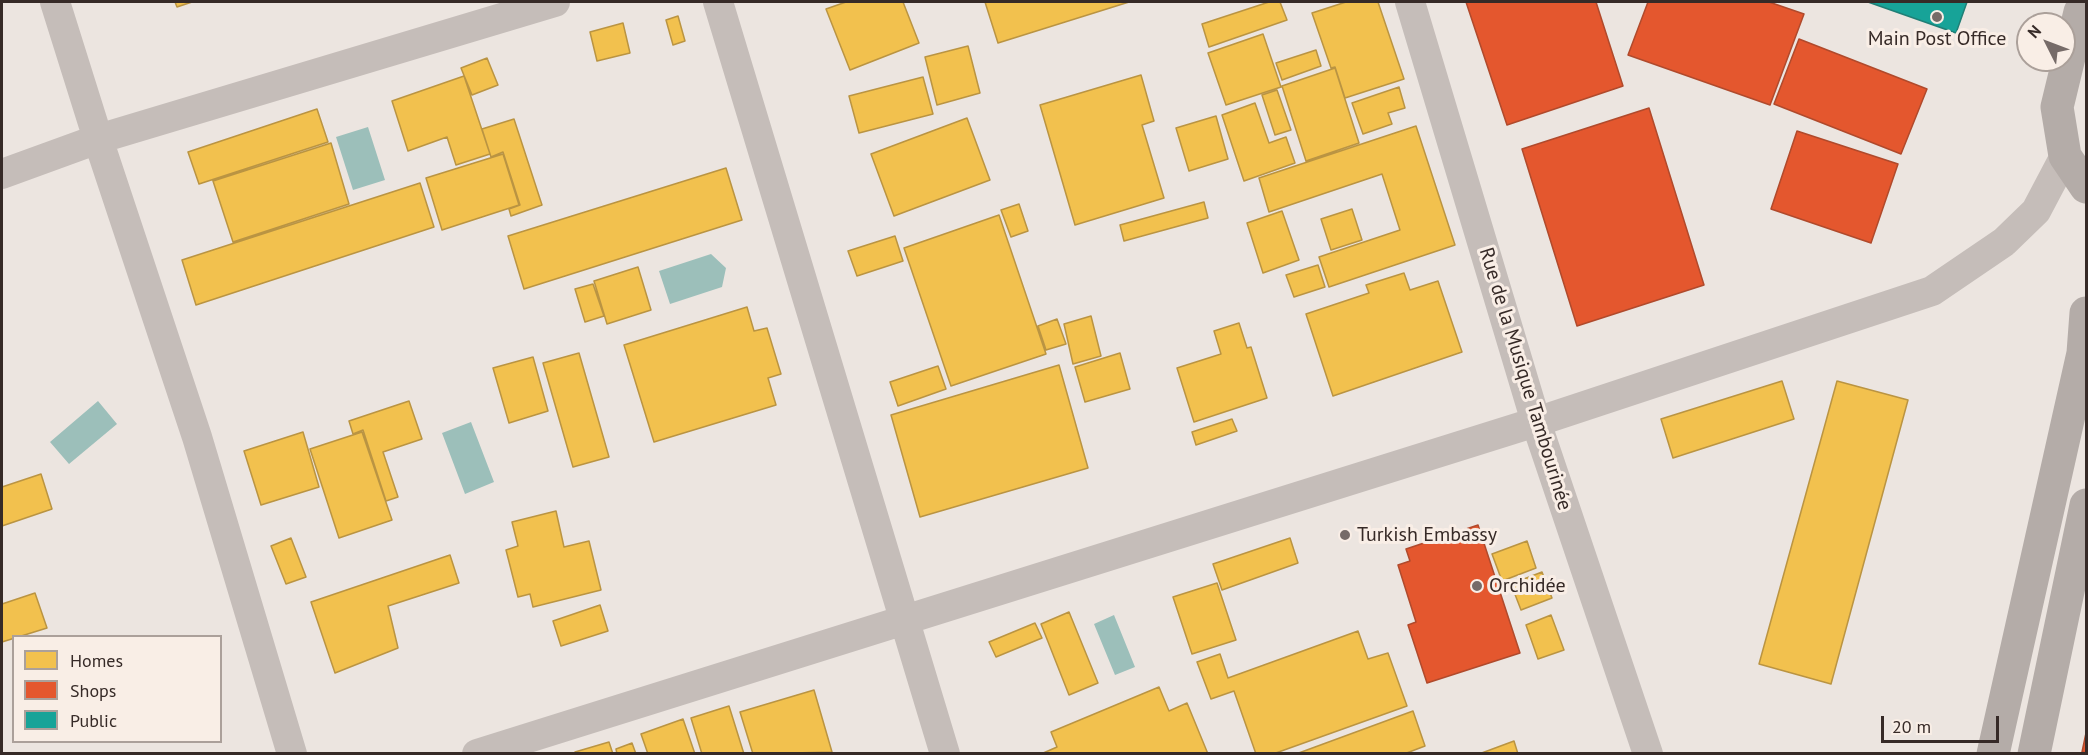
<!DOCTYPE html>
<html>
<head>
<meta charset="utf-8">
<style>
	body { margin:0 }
	#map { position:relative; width:2088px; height:755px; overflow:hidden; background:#ece5e0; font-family:"PT Sans",sans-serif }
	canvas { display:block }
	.frame { position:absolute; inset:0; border:3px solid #362a27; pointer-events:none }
	.legend { position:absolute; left:12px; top:635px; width:210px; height:108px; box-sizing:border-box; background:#f9eee6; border:2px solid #aba09a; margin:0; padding:8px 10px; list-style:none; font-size:18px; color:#362a27 }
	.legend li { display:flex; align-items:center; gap:12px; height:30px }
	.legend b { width:30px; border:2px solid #aba09a }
	.north { position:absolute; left:2016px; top:12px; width:60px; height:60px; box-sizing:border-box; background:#f9eee6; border:2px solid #aba09a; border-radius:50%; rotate:312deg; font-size:16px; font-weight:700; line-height:24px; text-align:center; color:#362a27 }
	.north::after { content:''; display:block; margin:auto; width:21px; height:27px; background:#766b68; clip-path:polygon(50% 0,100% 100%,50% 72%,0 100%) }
	.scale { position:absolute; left:1881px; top:716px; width:118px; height:27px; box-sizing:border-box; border:3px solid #362a27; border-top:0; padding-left:8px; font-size:18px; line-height:21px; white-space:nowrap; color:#362a27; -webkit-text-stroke:4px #f9eee6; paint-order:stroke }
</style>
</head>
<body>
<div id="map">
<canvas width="2088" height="755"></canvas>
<div class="frame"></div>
<ul class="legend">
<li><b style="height:16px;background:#f2c14e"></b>Homes</li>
<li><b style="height:16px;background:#e4572e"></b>Shops</li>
<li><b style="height:16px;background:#17a398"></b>Public</li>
</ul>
<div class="north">N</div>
<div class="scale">20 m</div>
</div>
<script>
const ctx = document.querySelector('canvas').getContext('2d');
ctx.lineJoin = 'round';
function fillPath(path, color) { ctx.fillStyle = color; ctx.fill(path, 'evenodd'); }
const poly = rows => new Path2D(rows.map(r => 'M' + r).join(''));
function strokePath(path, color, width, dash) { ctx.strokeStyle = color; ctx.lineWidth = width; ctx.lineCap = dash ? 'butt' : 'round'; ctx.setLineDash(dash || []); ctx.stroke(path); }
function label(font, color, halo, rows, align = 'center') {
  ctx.font = font + ' "PT Sans",sans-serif'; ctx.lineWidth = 6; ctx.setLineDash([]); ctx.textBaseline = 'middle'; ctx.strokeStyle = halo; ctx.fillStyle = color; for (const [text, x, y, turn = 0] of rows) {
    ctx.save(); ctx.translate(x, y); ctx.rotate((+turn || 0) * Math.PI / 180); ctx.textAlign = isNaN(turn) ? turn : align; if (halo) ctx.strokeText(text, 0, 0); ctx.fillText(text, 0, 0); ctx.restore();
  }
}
fillPath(poly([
	[368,127,385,180,353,190,336,137],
	[711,254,726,268,722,287,670,304,659,271],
	[98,401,117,424,69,464,50,442],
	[471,422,494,482,465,494,442,433],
	[1114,615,1135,667,1115,675,1094,624]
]), '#9cbfba');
const homes = poly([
	[175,2,192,2,177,7,175,2],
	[846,2,903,2,919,43,850,70,826,9,846,2],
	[985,2,1129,2,998,43,985,2],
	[1269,2,1280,2,1287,20,1209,47,1202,24,1269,2],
	[1346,2,1378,2,1404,79,1345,98,1335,67,1331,68,1312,13,1346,2],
	[678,16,685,41,673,45,666,20,678,16],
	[623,23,630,53,597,61,590,32,623,23],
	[1263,34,1281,87,1226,105,1208,53,1263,34],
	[968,46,980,93,937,105,925,57,968,46],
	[1316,50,1321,66,1282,80,1276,63,1316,50],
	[487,58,498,85,472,95,461,68,487,58],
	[1335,68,1359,143,1306,161,1282,86,1335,68],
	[1141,75,1154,121,1142,125,1164,198,1075,225,1040,105,1141,75],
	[464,76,490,154,456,165,447,137,408,151,392,101,464,76],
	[923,77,933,114,859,133,849,96,923,77],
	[1399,87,1405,108,1388,113,1392,124,1363,134,1352,103,1399,87],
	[1277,90,1291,130,1275,135,1262,95,1277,90],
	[1255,103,1269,143,1286,137,1295,163,1244,181,1222,115,1255,103],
	[317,109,328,142,199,184,188,152,317,109],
	[1216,116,1228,159,1189,171,1176,128,1216,116],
	[967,118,990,180,894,216,871,154,967,118],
	[514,119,542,205,511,216,509,209,520,205,503,152,491,157,482,129,514,119],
	[1416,126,1455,245,1329,287,1319,257,1400,230,1382,174,1269,212,1259,178,1416,126],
	[331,143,349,204,233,242,213,181,331,143],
	[503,154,519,205,442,230,426,178,503,154],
	[726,168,742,220,524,289,508,236,726,168],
	[420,183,434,227,196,305,182,260,420,183],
	[1204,202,1208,218,1124,241,1120,225,1204,202],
	[1019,204,1028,231,1011,237,1001,210,1019,204],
	[1352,209,1362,240,1331,250,1321,219,1352,209],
	[1282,211,1299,260,1263,273,1247,223,1282,211],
	[999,215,1046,354,951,386,904,248,999,215],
	[895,236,903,261,857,276,848,251,895,236],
	[1318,265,1325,287,1294,297,1286,275,1318,265],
	[638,267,651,310,607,324,594,281,638,267],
	[1404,273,1410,290,1438,281,1462,352,1333,396,1306,314,1369,293,1366,285,1404,273],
	[593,284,604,316,585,322,575,289,593,284],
	[747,307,754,331,767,328,781,374,768,378,776,405,654,442,624,345,747,307],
	[1091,316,1101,356,1073,364,1064,324,1091,316],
	[1057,319,1066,344,1046,350,1038,326,1057,319],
	[1239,323,1247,348,1251,347,1267,398,1194,422,1177,368,1221,354,1214,331,1239,323],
	[579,353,609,457,573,467,543,363,579,353],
	[1120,353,1130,389,1085,402,1075,367,1120,353],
	[533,357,548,411,509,423,493,368,533,357],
	[1059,365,1088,468,920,517,891,415,1059,365],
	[938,366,946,389,898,406,890,382,938,366],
	[1782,381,1794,419,1673,458,1661,419,1782,381],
	[1837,381,1908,400,1831,684,1759,664,1837,381],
	[409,401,422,439,383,452,398,497,386,501,363,430,353,434,349,421,409,401],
	[1232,419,1237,431,1196,445,1192,432,1232,419],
	[303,432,319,487,261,505,244,451,303,432],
	[362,432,392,520,339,538,310,449,362,432],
	[41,474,52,509,2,526,2,487,41,474],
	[556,511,564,547,589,541,601,590,533,607,530,594,518,597,506,550,518,546,512,522,556,511],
	[291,538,306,577,286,584,271,546,291,538],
	[1290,538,1298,563,1222,590,1213,564,1290,538],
	[1527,541,1536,568,1502,581,1492,554,1527,541],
	[450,555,459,583,388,606,398,648,335,673,311,602,450,555],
	[1542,572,1552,598,1521,610,1511,584,1542,572],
	[1217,583,1236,640,1192,654,1173,597,1217,583],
	[35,593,47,628,2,642,2,604,35,593],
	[600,605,608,631,561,646,553,621,600,605],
	[1069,612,1098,683,1069,695,1041,624,1069,612],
	[1551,615,1564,650,1538,659,1526,625,1551,615],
	[1035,623,1042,638,996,657,989,642,1035,623],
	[1358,631,1368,659,1388,653,1407,706,1273,754,1256,754,1234,691,1211,699,1197,662,1220,654,1228,678,1358,631],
	[1159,687,1169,711,1187,703,1208,754,1041,754,1057,747,1051,732,1159,687],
	[814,690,832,752,753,754,740,712,814,690],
	[729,706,744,754,702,754,691,718,729,706],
	[1413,711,1425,746,1404,754,1296,754,1413,711],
	[683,719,695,754,648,754,641,734,683,719],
	[1514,741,1518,754,1479,754,1514,741],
	[609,742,613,754,576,754,575,752,609,742],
	[632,743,636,754,617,754,616,749,632,743]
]);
fillPath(homes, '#f2c14e');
strokePath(homes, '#ba9442', 1.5);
const shops = poly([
	[1466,2,1596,2,1623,86,1507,125,1466,2],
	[1648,2,1769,2,1804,14,1770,105,1628,55,1648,2],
	[1799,39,1927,89,1901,154,1774,104,1799,39],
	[1649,108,1704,285,1577,326,1522,149,1649,108],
	[1797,131,1898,164,1871,243,1771,209,1797,131],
	[1478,525,1520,653,1427,683,1408,625,1416,622,1398,565,1410,561,1406,549,1478,525],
	[2086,733,2086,753,2082,752,2086,733]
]);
fillPath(shops, '#e4572e');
strokePath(shops, '#b04a2c', 1.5);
const public = poly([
	[1868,2,1967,2,1956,33,1868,2]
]);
fillPath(public, '#17a398');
strokePath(public, '#207f76', 1.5);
strokePath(poly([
	[55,2,98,139,197,437,292,754],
	[718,2,945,754],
	[1410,2,1536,422,1648,754],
	[2,174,98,139,555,2],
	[477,754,1536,422,1932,291,2004,242,2036,211,2065,156]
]), '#c5bdb9', 30);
strokePath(poly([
	[2085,2,2080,12,2057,107,2065,156,2086,187],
	[1993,754,2083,353,2086,313],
	[2034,754,2086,505]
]), '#b4aca8', 33);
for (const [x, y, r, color] of [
	[1937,17,6,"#766b68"],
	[1345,535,6,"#766b68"],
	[1477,586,6,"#766b68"]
]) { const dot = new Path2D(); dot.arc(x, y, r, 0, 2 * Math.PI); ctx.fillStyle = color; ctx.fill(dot); strokePath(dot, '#f9eee6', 2); }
label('20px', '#362a27', '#f9eee6', [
	["Main Post Office",1937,39,"center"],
	["Turkish Embassy",1357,535],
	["Orchidée",1489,586]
], 'left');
label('20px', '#362a27', '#f9eee6', [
	["Rue de la Musique Tambourinée",1525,379,73]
]);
</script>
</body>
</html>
